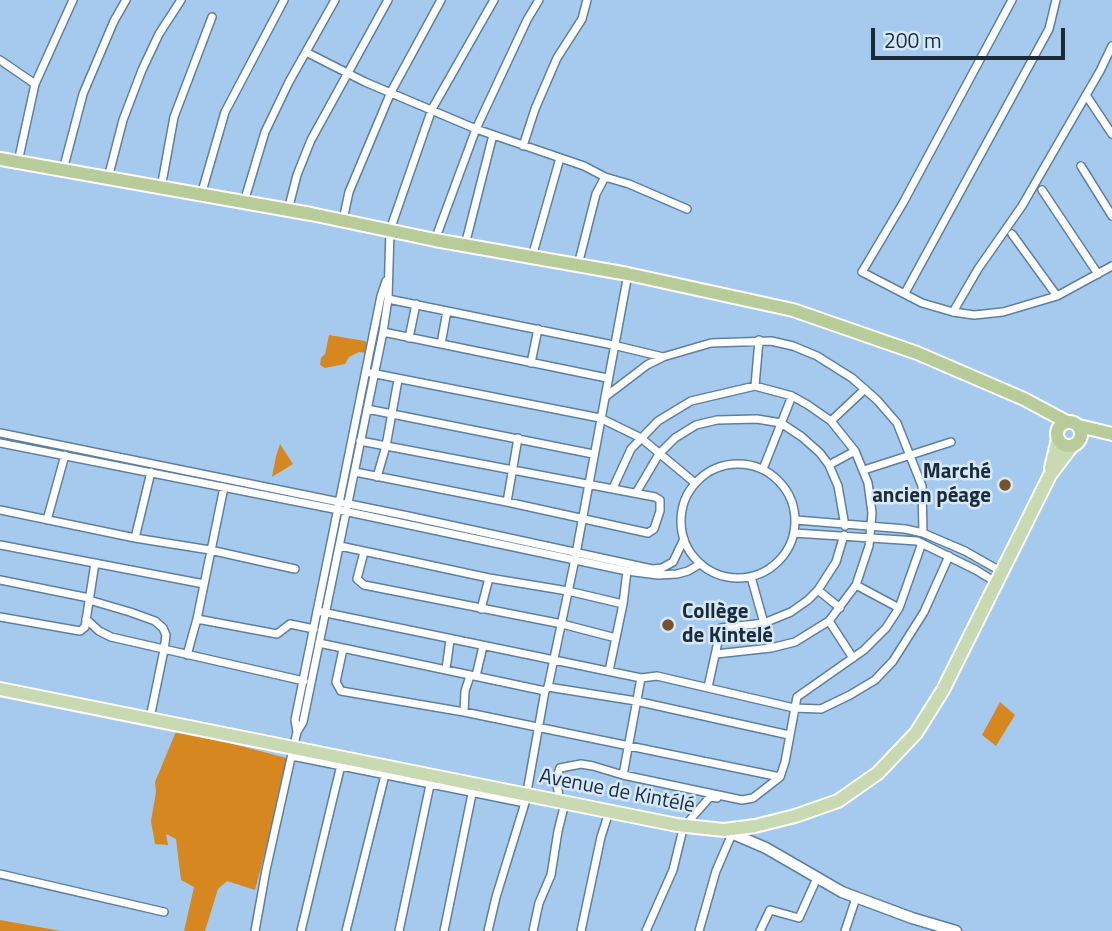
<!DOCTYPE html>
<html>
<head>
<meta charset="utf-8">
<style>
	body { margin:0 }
	#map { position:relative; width:1112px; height:931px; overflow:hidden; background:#a5caed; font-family:"Titillium Web",sans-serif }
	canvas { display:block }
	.scale { position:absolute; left:871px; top:28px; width:194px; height:32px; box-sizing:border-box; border:4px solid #1c2b38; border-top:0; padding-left:9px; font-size:21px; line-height:24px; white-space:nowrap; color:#1c2b38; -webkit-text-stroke:5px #d6e9fb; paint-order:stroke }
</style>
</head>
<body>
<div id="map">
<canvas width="1112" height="931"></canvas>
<div class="scale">200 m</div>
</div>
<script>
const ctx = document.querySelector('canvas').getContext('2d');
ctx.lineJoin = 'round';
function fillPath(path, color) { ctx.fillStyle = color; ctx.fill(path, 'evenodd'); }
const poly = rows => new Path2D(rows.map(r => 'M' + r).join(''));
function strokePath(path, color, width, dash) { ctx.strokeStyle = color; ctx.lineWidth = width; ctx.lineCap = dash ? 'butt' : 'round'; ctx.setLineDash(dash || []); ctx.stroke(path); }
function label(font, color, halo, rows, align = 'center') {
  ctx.font = font + ' "Titillium Web",sans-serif'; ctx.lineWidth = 5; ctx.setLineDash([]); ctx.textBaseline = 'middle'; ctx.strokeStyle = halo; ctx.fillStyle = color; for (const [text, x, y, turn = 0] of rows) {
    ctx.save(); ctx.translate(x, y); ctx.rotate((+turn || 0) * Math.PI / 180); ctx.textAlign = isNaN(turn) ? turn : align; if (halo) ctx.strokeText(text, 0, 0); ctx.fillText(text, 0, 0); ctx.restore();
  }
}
fillPath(poly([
	[329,335,365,341,370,349,367,353,359,352,349,357,345,364,325,368,320,365,321,358,325,354],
	[280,444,293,464,272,477,276,456],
	[1000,702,1015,715,996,746,982,735],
	[177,729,286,758,286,773,255,890,227,881,218,889,205,931,184,931,194,887,181,880,176,839,166,834,168,845,155,844,151,821,156,792,155,782],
	[0,920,61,931,0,931]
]), '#d6871f');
const minor = poly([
	[1012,0,903,203,862,272,922,303,953,312,974,315,1003,312,1057,296,1112,266],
	[306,52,365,82,476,129,584,166,605,177,629,184,687,209],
	[0,60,35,84],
	[1086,95,1112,134],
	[523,146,535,109,557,58,582,19,587,0],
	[18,162,35,84,73,0],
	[1081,166,1112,216],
	[63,170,83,94,114,21,126,0],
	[108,178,123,120,142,70,159,34,181,0],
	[161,188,174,117,212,17],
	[1042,190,1098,274],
	[201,195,225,112,284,0],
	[244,202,265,132,289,82,335,0],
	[288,210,297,175,311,140,388,0],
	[343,220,349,192,391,92,441,0],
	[1012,234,1057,296],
	[435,240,476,129,527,20,539,0],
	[465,245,493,135],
	[532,257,560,158],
	[578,265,596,194,605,177],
	[905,293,1049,29,1056,0],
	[388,299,613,345,663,357],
	[953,312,978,269,1022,206,1100,71,1112,46],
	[383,332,607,378],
	[409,338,416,304],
	[441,344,447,311],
	[531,363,538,329],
	[371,373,600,418,641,438,695,483],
	[755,386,759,340],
	[605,397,647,365,663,357,711,343,771,341,793,346,817,356,852,378,877,400,897,423,922,486,923,533],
	[367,409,593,454],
	[831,421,865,389],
	[0,433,408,516,652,569,662,568,673,562,684,539],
	[0,443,339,510,627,571,658,575,677,574,688,571,700,564],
	'681 521a57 57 0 1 1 114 0a57 57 0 1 1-114 0Z',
	[829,465,855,451],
	[763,469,792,396],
	[864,470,951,442],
	[355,472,507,502,648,533,654,529,660,511,660,500,655,497,360,441],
	[377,477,386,446,398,380],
	[613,488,631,449,658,421,691,401,755,386,792,396,808,405,831,421,855,451,868,483,872,513,869,546,856,585,829,621,795,642,771,648,716,654],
	[636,493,659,454,675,438,696,425,717,420,757,419,781,423,802,437,820,453,829,465,838,486,845,526],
	[507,502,518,438],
	[0,510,135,538,210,550,295,569],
	[47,520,65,455],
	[796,520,905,529,923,533,965,551,1002,572],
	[794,533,917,541,976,570,997,583],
	[135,538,151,472],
	[0,545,204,584],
	[340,546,489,578,568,591,623,604],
	[364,552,357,579,364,585,562,624,616,638],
	[751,577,771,648],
	[0,580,89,598],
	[856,585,899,608],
	[818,590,840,608],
	[89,600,130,612,155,621,163,628,166,635,164,650,150,718],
	[481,609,489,578],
	[317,611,641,678,657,676,794,708,821,709,850,695,875,680,893,661,924,612,949,556],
	[0,617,80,631,85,627,95,563],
	[86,619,99,631,111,637,304,681],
	[197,619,277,634,290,624,314,629],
	[829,621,853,658],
	[319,643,545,691],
	[343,649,336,682,341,691,464,712,780,777,785,762,797,697,864,650,886,628,899,608,922,543],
	[187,655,197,619,224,487],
	[446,669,450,640],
	[609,671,623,604,627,571],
	[476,676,483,646],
	[548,687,636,701,789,735],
	[708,687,721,628,764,623,791,612,808,600,818,590,836,562,844,535],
	[464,712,465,691,470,676],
	[297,732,295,720,381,296,386,281],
	[292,756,525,803],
	[623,775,641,678],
	[684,823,688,822,710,797,717,798],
	[0,874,164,912],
	[255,931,266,870,293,749,297,732,303,722,383,332,388,299,390,230,432,109,494,0],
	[301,931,341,765],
	[346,931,385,775],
	[399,931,430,785],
	[444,931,472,794],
	[488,931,496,897,525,803,545,691,548,687,575,559,628,274],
	[533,931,539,903,551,875,558,831,565,803,559,796,557,785,557,776,560,768,581,764,593,766,623,775,742,800,753,798,780,777],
	[581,931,601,837,609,812],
	[646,931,673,870,684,825],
	[699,931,716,871,732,834],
	[760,931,770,910,799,918,817,878],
	[845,931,856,898]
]);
const tertiary = poly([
	[724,830,766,848,842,892,912,918,956,931]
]);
const primary = poly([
	[1051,468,1058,439],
	[0,689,677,825,724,830,755,826,795,816,838,801,878,773,916,733,943,690,1050,475,1072,446]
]);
const trunk = poly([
	[0,159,311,214,435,240,628,274,793,310,917,353,1024,399,1067,422],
	'1057 434a12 12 0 1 1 24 0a12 12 0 1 1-24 0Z',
	[1079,426,1112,434]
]);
strokePath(minor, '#5d80a0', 10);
strokePath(tertiary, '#5d80a0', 13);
strokePath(primary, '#fff', 16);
strokePath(trunk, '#fff', 16);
strokePath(minor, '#fff', 7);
strokePath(tertiary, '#fff', 10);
strokePath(primary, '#c9d9b2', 12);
strokePath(trunk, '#b7cc98', 12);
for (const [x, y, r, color] of [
	[1005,485,7,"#77532c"],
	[668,625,7,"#77532c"]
]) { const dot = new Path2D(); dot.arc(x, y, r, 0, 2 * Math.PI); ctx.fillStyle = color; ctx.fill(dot); strokePath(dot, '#d6e9fb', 2.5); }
label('bold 21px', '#1c2b38', '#d6e9fb', [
	["Marché",991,473],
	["ancien péage",991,497],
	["Collège",682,613,"left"],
	["de Kintelé",682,637,"left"]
], 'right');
label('21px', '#1c2b38', '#d6e9fb', [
	["Avenue de Kintélé",617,792,11]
]);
</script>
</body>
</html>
